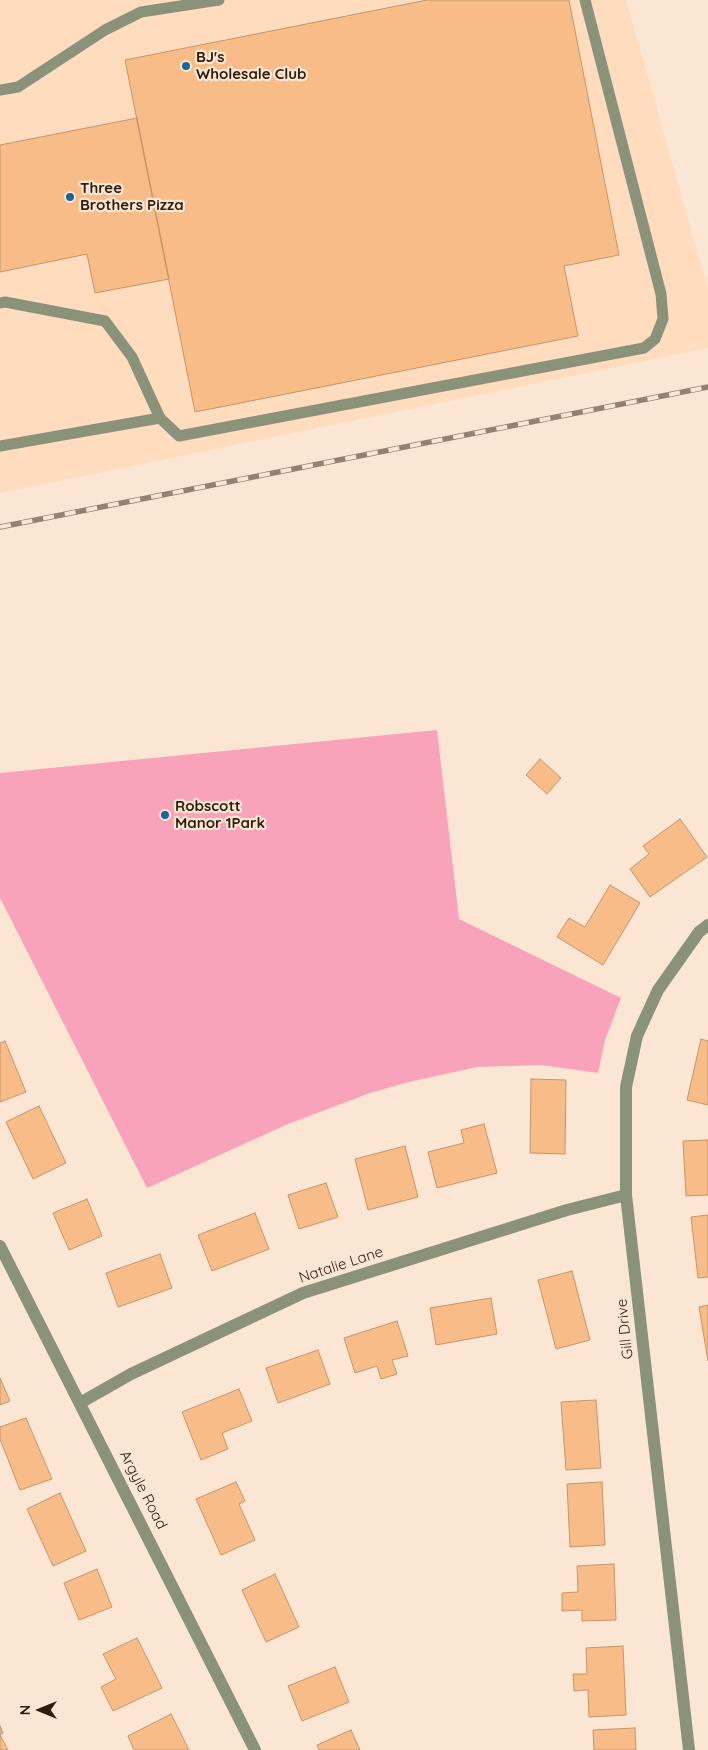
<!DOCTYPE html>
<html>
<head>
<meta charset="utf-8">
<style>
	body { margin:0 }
	#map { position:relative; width:708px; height:1750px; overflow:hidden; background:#fbe6d4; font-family:Quicksand,sans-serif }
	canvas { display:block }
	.north { position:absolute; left:15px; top:1685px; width:50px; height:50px; -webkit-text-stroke:4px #fbe6d4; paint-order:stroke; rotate:270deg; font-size:14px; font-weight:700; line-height:20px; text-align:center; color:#301d0c }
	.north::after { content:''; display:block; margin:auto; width:18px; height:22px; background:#301d0c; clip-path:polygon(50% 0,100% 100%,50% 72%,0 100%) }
</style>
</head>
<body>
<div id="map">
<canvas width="708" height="1750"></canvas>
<div class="north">N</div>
</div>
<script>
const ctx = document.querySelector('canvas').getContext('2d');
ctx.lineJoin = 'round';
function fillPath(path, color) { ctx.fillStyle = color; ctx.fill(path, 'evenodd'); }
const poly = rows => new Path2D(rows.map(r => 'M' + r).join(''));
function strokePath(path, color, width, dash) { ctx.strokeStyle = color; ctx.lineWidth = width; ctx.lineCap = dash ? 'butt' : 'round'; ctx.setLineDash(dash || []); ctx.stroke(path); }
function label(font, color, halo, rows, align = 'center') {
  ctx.font = font + ' Quicksand,sans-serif'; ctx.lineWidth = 4.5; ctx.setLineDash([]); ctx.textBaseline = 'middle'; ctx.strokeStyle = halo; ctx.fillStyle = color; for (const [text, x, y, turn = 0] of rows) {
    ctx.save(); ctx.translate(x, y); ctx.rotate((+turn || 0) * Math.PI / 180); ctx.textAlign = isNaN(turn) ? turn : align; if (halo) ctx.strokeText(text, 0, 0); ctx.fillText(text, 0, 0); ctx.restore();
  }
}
fillPath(poly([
	[0,0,626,0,708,289,708,348,0,493]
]), '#ffdcbe');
fillPath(poly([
	[437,730,459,919,621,998,605,1040,598,1073,541,1065,477,1067,409,1082,370,1093,288,1124,147,1188,0,898,0,773]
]), '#f8a3b9');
const building = poly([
	[427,0,569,0,619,255,564,266,578,336,195,412,125,60,427,0],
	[137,118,169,279,95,293,87,254,0,272,0,145,137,118],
	[540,759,561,778,547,794,526,775,540,759],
	[680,819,707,857,650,897,630,869,649,854,643,846,680,819],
	[610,885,640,903,603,965,557,937,569,918,585,927,610,885],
	[701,1039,708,1041,708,1105,687,1100,701,1039],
	[5,1041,26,1092,0,1102,0,1043,5,1041],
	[531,1079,566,1080,565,1154,530,1153,531,1079],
	[39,1106,66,1163,33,1179,6,1122,39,1106],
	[484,1124,497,1173,437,1188,428,1152,464,1143,461,1130,484,1124],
	[708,1140,708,1195,686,1196,683,1141,708,1140],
	[405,1146,418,1197,368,1210,355,1159,405,1146],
	[326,1183,338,1217,299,1229,288,1195,326,1183],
	[87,1199,102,1236,69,1250,53,1213,87,1199],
	[255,1213,269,1249,212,1271,198,1235,255,1213],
	[708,1215,708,1277,698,1278,691,1217,708,1215],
	[160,1254,172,1288,118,1307,106,1273,160,1254],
	[572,1271,590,1340,556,1349,538,1280,572,1271],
	[491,1298,497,1334,436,1345,430,1308,491,1298],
	[708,1305,708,1361,699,1307,708,1305],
	[397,1321,408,1356,392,1360,397,1374,381,1379,377,1366,355,1373,344,1338,397,1321],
	[318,1350,330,1384,278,1403,266,1368,318,1350],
	[0,1378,10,1401,0,1405,0,1378],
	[239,1389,252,1421,222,1433,228,1449,201,1460,182,1412,239,1389],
	[596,1400,601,1468,566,1470,561,1402,596,1400],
	[26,1418,52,1479,20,1490,0,1439,0,1427,26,1418],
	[236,1482,245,1501,239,1504,255,1540,221,1555,196,1499,236,1482],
	[602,1482,605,1545,570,1547,567,1484,602,1482],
	[60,1493,86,1551,53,1566,27,1509,60,1493],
	[614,1564,616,1620,582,1621,582,1610,562,1611,562,1593,578,1592,577,1566,614,1564],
	[97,1569,112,1607,79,1620,64,1583,97,1569],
	[275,1574,299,1627,266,1642,242,1590,275,1574],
	[137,1638,162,1688,113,1711,101,1687,116,1679,103,1654,137,1638],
	[623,1646,626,1715,589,1717,588,1690,574,1691,573,1674,587,1674,586,1648,623,1646],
	[335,1667,349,1702,302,1721,288,1686,335,1667],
	[171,1714,189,1750,134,1750,128,1736,171,1714],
	[0,1726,3,1733,0,1735,8,1750,0,1750,0,1726],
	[635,1728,636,1750,594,1750,593,1730,635,1728],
	[351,1730,360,1750,319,1750,317,1745,351,1730]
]);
fillPath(building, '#f7bc87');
strokePath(building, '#c5956a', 1);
strokePath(poly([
	[0,90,18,87,105,30,141,12,219,0],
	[0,303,5,302,105,321,132,357,160,418,179,436,644,348,655,339,663,319,661,294,585,0],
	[0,446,160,418]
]), '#8a9279', 11);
strokePath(poly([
	[0,1246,255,1750],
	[80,1403,131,1374,303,1293,567,1210,626,1195],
	[689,1750,626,1195,626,1087,637,1036,658,990,699,932,708,925]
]), '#8a9279', 12);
const rail = poly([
	[0,527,708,387]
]);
strokePath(rail, '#95816f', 5.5);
strokePath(rail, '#fbe6d4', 4, [11]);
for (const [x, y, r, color] of [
	[186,66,5,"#176799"],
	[70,197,5,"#176799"],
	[165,815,5,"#176799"]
]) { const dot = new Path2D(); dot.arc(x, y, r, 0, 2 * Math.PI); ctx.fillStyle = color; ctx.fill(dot); strokePath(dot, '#fbe6d4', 2); }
label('bold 15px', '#301d0c', '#fbe6d4', [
	["BJ's",196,57],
	["Wholesale Club",196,74],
	["Three",80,188],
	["Brothers Pizza",80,205],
	["Robscott",175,806],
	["Manor 1Park",175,823]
], 'left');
label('15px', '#301d0c', '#fbe6d4', [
	["Natalie Lane",341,1265,-18],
	["Gill Drive",625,1329,-96],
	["Argyle Road",143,1490,63]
]);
</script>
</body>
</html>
